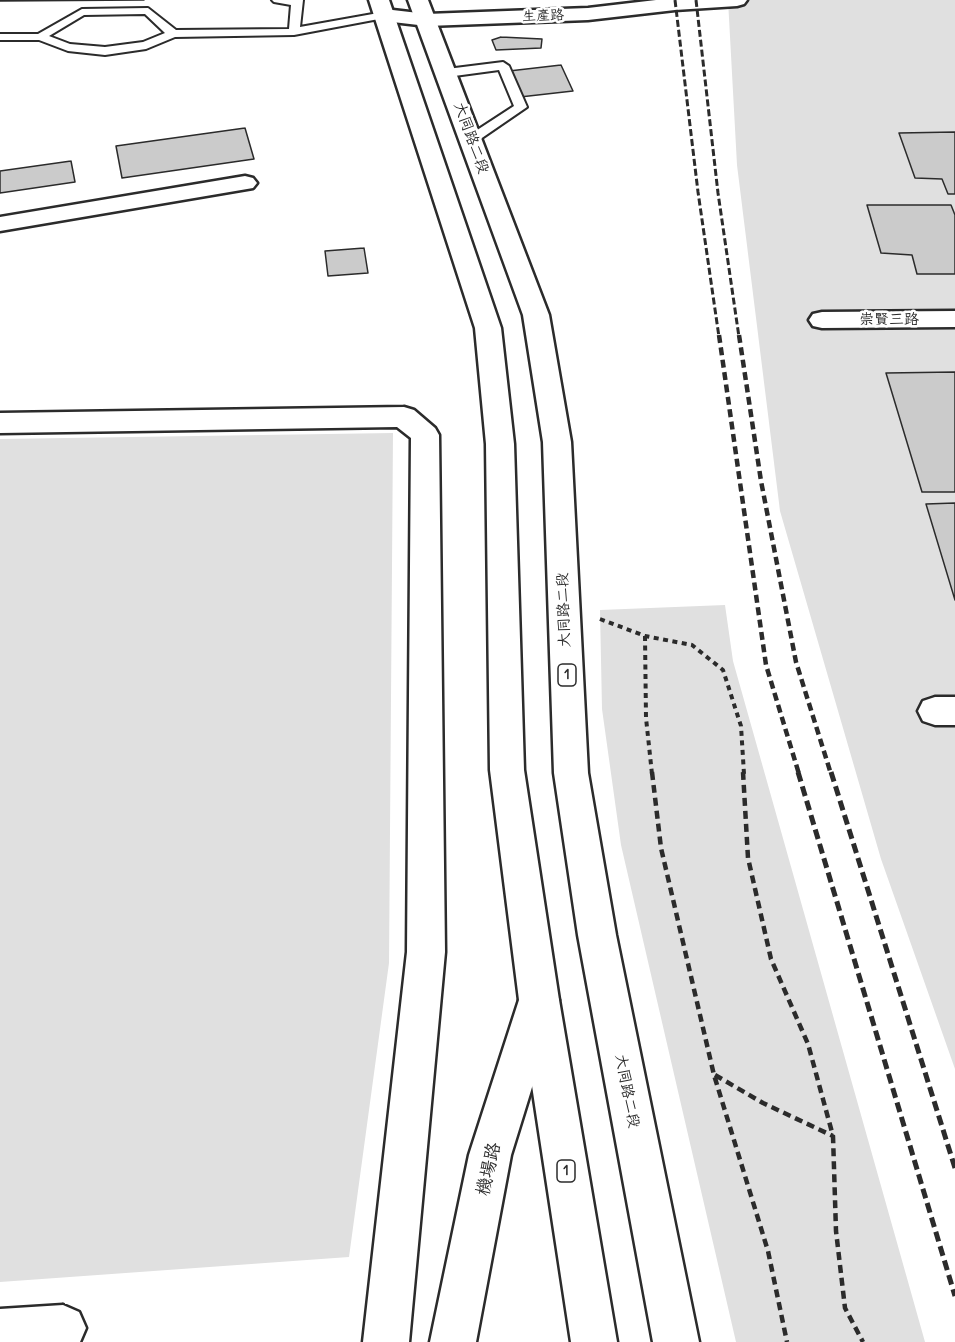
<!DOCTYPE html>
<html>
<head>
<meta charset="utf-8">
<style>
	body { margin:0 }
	canvas { display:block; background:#fff }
</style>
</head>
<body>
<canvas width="955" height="1342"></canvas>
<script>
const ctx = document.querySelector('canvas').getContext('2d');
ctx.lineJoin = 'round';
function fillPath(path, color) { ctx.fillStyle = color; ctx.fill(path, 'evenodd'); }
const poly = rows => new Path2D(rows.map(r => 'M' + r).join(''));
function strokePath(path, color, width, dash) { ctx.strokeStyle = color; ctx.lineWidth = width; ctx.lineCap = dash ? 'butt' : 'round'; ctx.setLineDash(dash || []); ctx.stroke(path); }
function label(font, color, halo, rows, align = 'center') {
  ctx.font = font + ' Delius,"LXGW WenKai TC",sans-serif'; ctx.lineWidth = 5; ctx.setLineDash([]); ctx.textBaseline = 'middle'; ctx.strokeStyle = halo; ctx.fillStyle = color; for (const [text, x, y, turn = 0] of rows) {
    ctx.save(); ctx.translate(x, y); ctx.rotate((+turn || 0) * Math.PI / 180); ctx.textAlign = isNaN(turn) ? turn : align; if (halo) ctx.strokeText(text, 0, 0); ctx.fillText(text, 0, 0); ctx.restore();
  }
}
fillPath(poly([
	[728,0,955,0,955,1069,881,859,780,511,737,165],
	[393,433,389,963,349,1257,0,1282,0,439],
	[725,605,733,661,925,1342,736,1342,621,845,602,709,600,610]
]), '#e0e0e0');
const building = poly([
	[0,0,144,0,0,1,0,0],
	[501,37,542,39,541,48,496,50,492,40,501,37],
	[561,65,573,91,520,97,509,71,561,65],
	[245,128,254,159,122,178,116,146,245,128],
	[955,132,955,194,948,194,942,179,915,178,899,133,955,132],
	[71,161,75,182,0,193,0,171,71,161],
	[867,205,951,205,955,215,955,274,917,274,912,255,881,253,867,205],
	[364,248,368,273,328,276,325,251,364,248],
	[955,372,955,492,922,492,886,373,955,372],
	[955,503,955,600,926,504,955,503]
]);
fillPath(building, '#cbcbcb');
strokePath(building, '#2b2b2b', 1.5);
const service = poly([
	[272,0,303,0,300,27,384,12,390,15,384,18,294,35,175,37,146,49,105,55,68,51,39,40,0,40,0,34,38,34,82,9,148,8,176,30,289,29,291,5,274,2,272,0],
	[145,14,165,33,143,42,105,47,70,44,49,36,84,15,145,14],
	[503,62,509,66,527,107,476,142,468,142,466,139,468,136,514,106,499,70,447,77,441,73,447,69,503,62]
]);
const minor = poly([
	[245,176,253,178,257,183,253,188,0,231,0,217,245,176],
	[955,311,955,327,822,328,813,326,809,320,813,314,822,312,955,311],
	[404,407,414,410,435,428,439,435,445,952,409,1342,363,1342,407,952,411,438,397,427,0,433,0,413,404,407],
	[935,697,955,697,955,725,935,725,923,721,918,711,923,701,935,697],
	[539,982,553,987,559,1000,511,1155,476,1342,430,1342,469,1155,519,1000,525,987,539,982],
	[63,1305,79,1312,86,1328,80,1342,0,1342,0,1309,63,1305]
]);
const tertiary = poly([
	[656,0,747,0,744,4,737,6,675,10,588,20,427,26,384,21,377,19,374,15,377,11,384,9,427,14,588,8,656,0]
]);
const primary = poly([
	[369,0,389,0,501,328,514,444,524,770,559,1000,617,1342,571,1342,519,1000,490,770,486,444,475,328,369,0],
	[408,0,428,0,549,315,571,442,588,773,616,935,699,1342,653,1342,578,935,554,773,543,442,523,315,408,0]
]);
strokePath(service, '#2b2b2b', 4);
strokePath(minor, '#2b2b2b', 5);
strokePath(tertiary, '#2b2b2b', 5);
strokePath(primary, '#2b2b2b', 5);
strokePath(poly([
	[600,619,645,636,692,645,723,670,741,726,744,774],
	[645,636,646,718,652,774]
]), '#2b2b2b', 4, [5, 4.5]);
strokePath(poly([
	[652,772,661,848,714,1075,768,1251,787,1342],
	[743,772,748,858,771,959,808,1044,833,1136,836,1231,845,1308,863,1342],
	[715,1075,763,1103,833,1136]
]), '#2b2b2b', 4.5, [8, 5]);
fillPath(service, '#fff');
fillPath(minor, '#fff');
fillPath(tertiary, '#fff');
fillPath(primary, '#fff');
strokePath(poly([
	[675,0,698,192,719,337],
	[696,0,718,193,739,337]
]), '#2b2b2b', 3, [7, 3]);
strokePath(poly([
	[719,335,766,665,799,774],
	[739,335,761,481,796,662,831,774]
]), '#2b2b2b', 4.5, [8, 4.5]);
strokePath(poly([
	[798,772,955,1296],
	[831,772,955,1168]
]), '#2b2b2b', 5, [10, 5]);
label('14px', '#2b2b2b', '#fff', [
	["生產路",543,16,-2]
]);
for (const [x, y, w] of [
	[567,675,18],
	[566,1171,18]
]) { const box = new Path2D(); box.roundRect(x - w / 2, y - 11, w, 22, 4.5); ctx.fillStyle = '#fff'; ctx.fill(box); strokePath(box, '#2b2b2b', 1.5); }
label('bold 14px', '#2b2b2b', null, [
	["1",567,675],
	["1",566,1171]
]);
label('15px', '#2b2b2b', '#fff', [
	["大同路二段",471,138,70],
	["崇賢三路",889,320],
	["大同路二段",564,610,-92],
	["大同路二段",627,1091,79]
]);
label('18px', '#2b2b2b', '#fff', [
	["機場路",489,1169,-77]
]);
</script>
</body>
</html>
